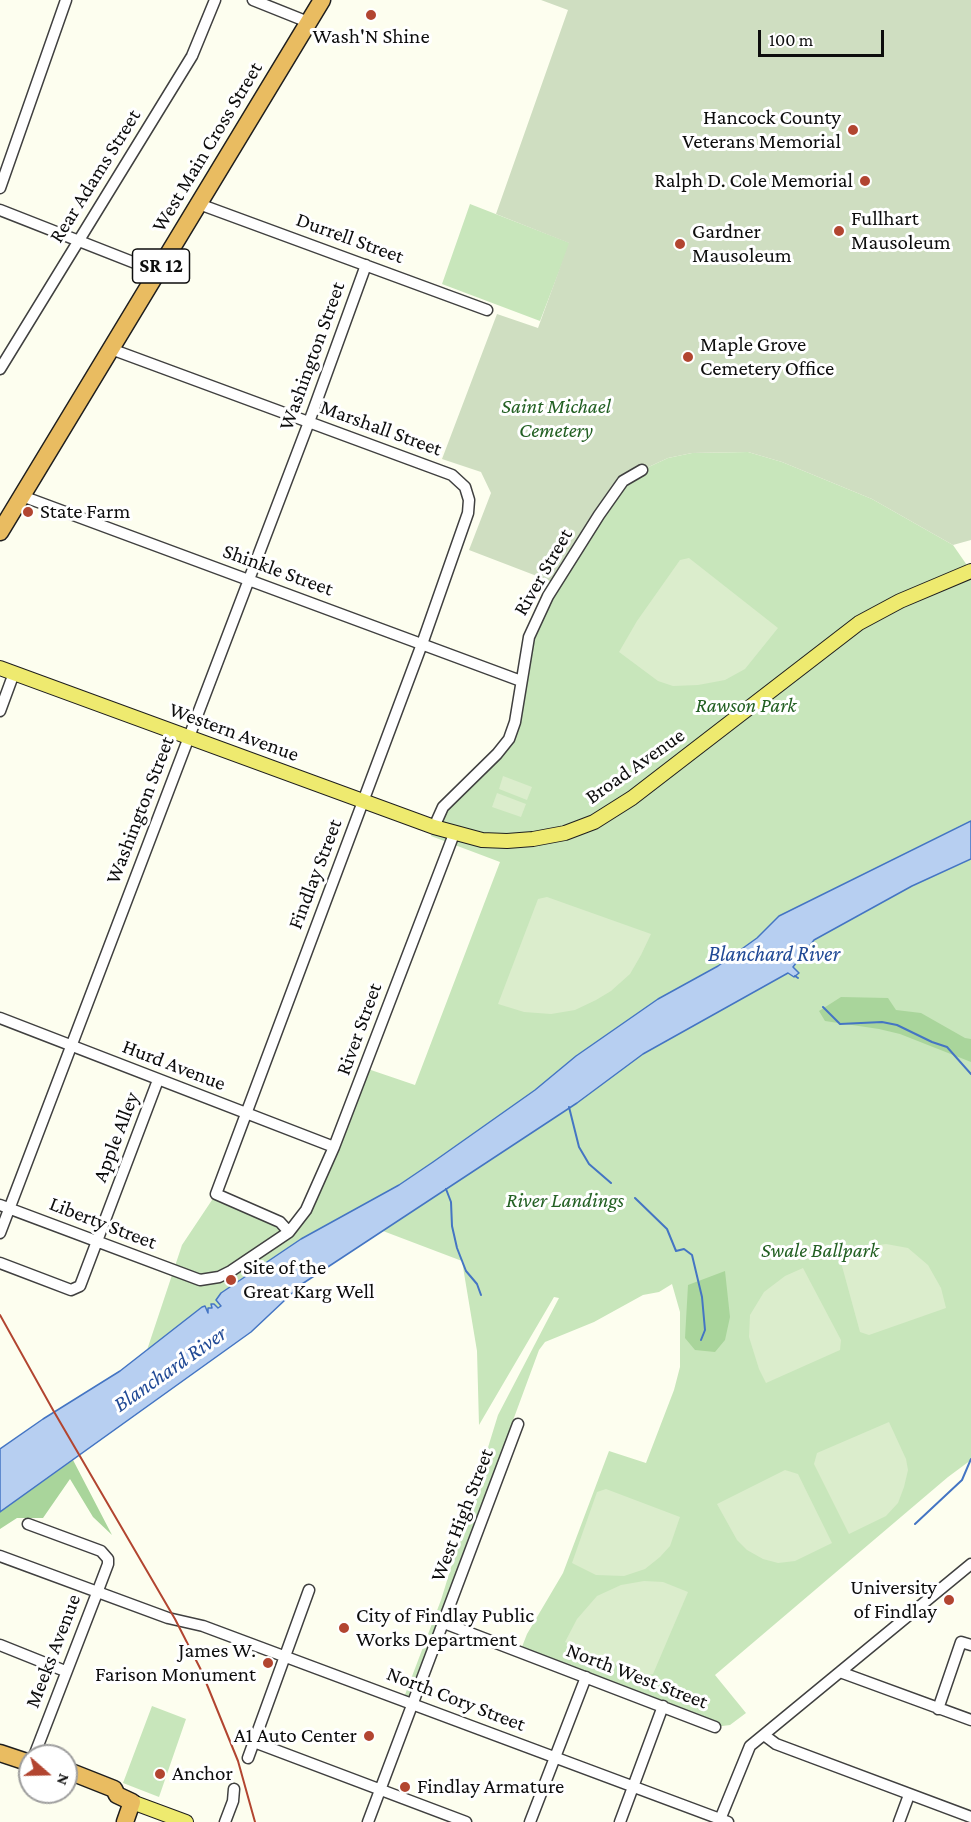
<!DOCTYPE html>
<html>
<head>
<meta charset="utf-8">
<style>
	body { margin:0 }
	#map { position:relative; width:971px; height:1822px; overflow:hidden; background:#fdfeef; font-family:"Crimson Pro",serif }
	canvas { display:block }
	.north { position:absolute; left:18px; top:1744px; width:60px; height:60px; box-sizing:border-box; background:#fff; border:2px solid #9e9e9e; border-radius:50%; rotate:110deg; font-size:16px; font-weight:700; line-height:24px; text-align:center; color:#0d0d0d }
	.north::after { content:''; display:block; margin:auto; width:21px; height:27px; background:#b24530; clip-path:polygon(50% 0,100% 100%,50% 72%,0 100%) }
	.scale { position:absolute; left:758px; top:30px; width:126px; height:27px; box-sizing:border-box; border:3px solid #0d0d0d; border-top:0; padding-left:8px; font-size:18px; line-height:21px; white-space:nowrap; color:#0d0d0d; -webkit-text-stroke:4px #fff; paint-order:stroke }
</style>
</head>
<body>
<div id="map">
<canvas width="971" height="1822"></canvas>
<div class="north">N</div>
<div class="scale">100 m</div>
</div>
<script>
const ctx = document.querySelector('canvas').getContext('2d');
ctx.lineJoin = 'round';
function fillPath(path, color) { ctx.fillStyle = color; ctx.fill(path, 'evenodd'); }
const poly = rows => new Path2D(rows.map(r => 'M' + r).join(''));
function strokePath(path, color, width, dash) { ctx.strokeStyle = color; ctx.lineWidth = width; ctx.lineCap = dash ? 'butt' : 'round'; ctx.setLineDash(dash || []); ctx.stroke(path); }
function label(font, color, halo, rows, align = 'center') {
  ctx.font = font + ' "Crimson Pro",serif'; ctx.lineWidth = 6; ctx.setLineDash([]); ctx.textBaseline = 'middle'; ctx.strokeStyle = halo; ctx.fillStyle = color; for (const [text, x, y, turn = 0] of rows) {
    ctx.save(); ctx.translate(x, y); ctx.rotate((+turn || 0) * Math.PI / 180); ctx.textAlign = isNaN(turn) ? turn : align; if (halo) ctx.strokeText(text, 0, 0); ctx.fillText(text, 0, 0); ctx.restore();
  }
}
fillPath(poly([
	[470,204,570,243,540,321,442,284],
	[748,452,782,462,872,499,953,545,971,571,971,1460,948,1477,715,1675,746,1713,730,1725,715,1727,520,1652,527,1634,563,1573,609,1451,646,1463,674,1390,680,1367,680,1312,672,1284,659,1292,643,1295,594,1322,545,1342,539,1350,409,1702,403,1700,441,1600,498,1415,559,1298,554,1297,479,1425,477,1351,462,1261,383,1231,376,1223,147,1350,182,1245,216,1194,293,1228,365,1068,415,1085,500,862,431,836,440,812,505,744,529,637,623,481,642,470,668,458,692,453],
	[152,1706,186,1719,159,1797,123,1783]
]), '#c8e6bb');
fillPath(poly([
	[841,997,888,998,896,1010,921,1013,965,1038,971,1039,971,1062,900,1034,879,1029,825,1021,819,1011],
	[725,1271,730,1317,725,1340,715,1352,695,1350,685,1338,688,1285],
	[73,1460,112,1535,93,1517,70,1479,43,1518,17,1518,0,1529,0,1512]
]), '#a9d59b');
fillPath(poly([
	[541,0,971,0,971,540,953,545,872,499,782,462,748,452,692,453,668,458,642,470,623,481,555,583,469,550,491,493,481,472,442,459,497,314,538,328,569,243,496,214,568,10]
]), '#cfdec1');
fillPath(poly([
	[689,558,778,628,745,669,725,680,698,685,673,686,658,681,619,652,637,621,680,560],
	[503,776,532,787,527,800,499,789],
	[497,793,526,804,521,817,492,807],
	[547,897,651,934,641,955,630,974,611,991,596,1000,575,1010,551,1014,524,1012,498,1004,538,899],
	[886,1244,908,1248,928,1265,941,1288,946,1308,869,1335,860,1332,839,1255,853,1249],
	[803,1268,841,1340,840,1350,766,1383,759,1369,749,1337,750,1315,764,1292,785,1276],
	[889,1422,906,1459,908,1470,904,1487,898,1503,886,1516,849,1534,814,1464,817,1453],
	[785,1470,798,1474,832,1543,795,1561,778,1563,763,1559,747,1550,737,1540,717,1504],
	[606,1489,680,1517,670,1546,660,1557,645,1569,624,1576,596,1575,572,1563,597,1492],
	[644,1581,663,1582,688,1592,653,1674,643,1676,565,1642,577,1619,597,1596,621,1585]
]), '#dbedcc');
const water = poly([
	[971,821,971,859,912,886,814,940,793,967,799,973,794,977,788,973,643,1054,577,1103,302,1284,251,1332,0,1512,0,1449,43,1419,120,1371,202,1307,205,1306,208,1313,208,1308,212,1308,211,1304,214,1304,218,1308,221,1306,216,1300,221,1293,301,1239,399,1185,433,1162,535,1090,576,1056,658,999,718,966,757,938,779,916,971,821]
]);
fillPath(water, '#b7cff1');
strokePath(water, '#4475c3', 1.5);
strokePath(poly([
	[795,976,798,978],
	[823,1007,840,1024,882,1022,897,1025,932,1042,947,1047,971,1074],
	[569,1107,579,1147,589,1164,611,1183],
	[446,1189,451,1202,452,1226,457,1248,466,1271,477,1284,481,1295],
	[635,1198,667,1229,676,1251,684,1249,692,1255,702,1297,705,1330,701,1340],
	[915,1524,962,1480,971,1459]
]), '#4475c3', 2);
const minor = poly([
	[253,0,308,22],
	[0,188,66,0],
	[199,204,487,310],
	[0,210,158,272],
	[111,349,452,475,465,487,469,500,468,513,422,644,216,1194,280,1222,289,1232],
	[0,369,192,56,215,0],
	[22,496,521,681],
	[0,711,14,673],
	[434,827,443,807,497,754,509,739,515,722,529,637,548,596,599,515,623,481,642,470],
	[0,1018,334,1147],
	[0,1205,200,1280,219,1277,231,1271,289,1232,306,1210,334,1147,454,834],
	[0,1233,309,422,366,265],
	[0,1263,71,1290,80,1286,158,1080],
	[28,1524,101,1551,108,1559,108,1564,97,1593,34,1756],
	[0,1556,168,1618,203,1626,728,1822],
	[444,1623,715,1727],
	[0,1645,65,1671],
	[840,1672,971,1720],
	[938,1709,961,1642,971,1645],
	[764,1735,776,1744,971,1817],
	[254,1742,466,1822],
	[248,1758,309,1590],
	[225,1822,233,1801,234,1789],
	[368,1822,518,1424],
	[530,1822,586,1677],
	[620,1822,663,1706],
	[719,1822,750,1746,971,1564],
	[899,1822,909,1795]
]);
const major = poly([
	[0,668,434,827,482,840,507,841,533,839,565,833,594,822,632,798,859,623,900,601,971,571],
	[132,1802,186,1822]
]);
const highway = poly([
	[0,532,322,0],
	[0,1753,30,1763],
	[66,1770,114,1789,117,1795,132,1802,125,1822]
]);
strokePath(minor, '#404040', 13);
strokePath(major, '#1e1e1e', 16);
strokePath(highway, '#1e1e1e', 19);
strokePath(minor, '#fff', 10);
strokePath(major, '#eeea6f', 14);
strokePath(highway, '#e9bc61', 16);
strokePath(poly([
	[0,1315,53,1410,175,1619,201,1670,238,1761,255,1822]
]), '#b24530', 2);
for (const [x, y, r, color] of [
	[371,15,6,"#b24530"],
	[853,130,6,"#b24530"],
	[865,181,6,"#b24530"],
	[839,231,6,"#b24530"],
	[680,244,6,"#b24530"],
	[688,357,6,"#b24530"],
	[28,512,6,"#b24530"],
	[231,1280,6,"#b24530"],
	[949,1600,6,"#b24530"],
	[344,1628,6,"#b24530"],
	[268,1663,6,"#b24530"],
	[369,1736,6,"#b24530"],
	[160,1774,6,"#b24530"],
	[405,1787,6,"#b24530"]
]) { const dot = new Path2D(); dot.arc(x, y, r, 0, 2 * Math.PI); ctx.fillStyle = color; ctx.fill(dot); strokePath(dot, '#fff', 2); }
for (const [x, y, w] of [
	[161,266,57]
]) { const box = new Path2D(); box.roundRect(x - w / 2, y - 17, w, 34, 4.5); ctx.fillStyle = '#fff'; ctx.fill(box); strokePath(box, '#0d0d0d', 1.5); }
label('bold 20px', '#0d0d0d', null, [
	["SR 12",161,266]
]);
label('21px', '#0d0d0d', '#fff', [
	["Wash'N Shine",371,37,"center"],
	["Hancock County",841,118,"right"],
	["Veterans Memorial",841,142,"right"],
	["Ralph D. Cole Memorial",853,181,"right"],
	["Fullhart",851,219],
	["Mausoleum",851,243],
	["Gardner",692,232],
	["Mausoleum",692,256],
	["Maple Grove",700,345],
	["Cemetery Office",700,369],
	["State Farm",40,512],
	["Site of the",243,1268],
	["Great Karg Well",243,1292],
	["University",937,1588,"right"],
	["of Findlay",937,1612,"right"],
	["City of Findlay Public",356,1616],
	["Works Department",356,1640],
	["James W.",256,1651,"right"],
	["Farison Monument",256,1675,"right"],
	["A1 Auto Center",357,1736,"right"],
	["Anchor",172,1774],
	["Findlay Armature",417,1787]
], 'left');
label('21px', '#0d0d0d', '#fff', [
	["West Main Cross Street",207,147,-59],
	["Rear Adams Street",95,176,-58],
	["Durrell Street",350,238,20],
	["Washington Street",312,356,-70],
	["Marshall Street",381,428,20],
	["Shinkle Street",278,570,20],
	["River Street",543,572,-60],
	["Western Avenue",234,732,20],
	["Broad Avenue",635,766,-35],
	["Washington Street",140,810,-69],
	["Findlay Street",315,874,-69],
	["River Street",359,1029,-70],
	["Hurd Avenue",174,1065,21],
	["Apple Alley",116,1137,-69],
	["Liberty Street",103,1223,21],
	["West High Street",462,1515,-69],
	["Meeks Avenue",53,1651,-69],
	["North West Street",637,1676,21],
	["North Cory Street",456,1699,21]
]);
label('italic 21px', '#236023', '#fff', [
	["Saint Michael",556,407],
	["Cemetery",556,431],
	["Rawson Park",746,706],
	["River Landings",565,1201],
	["Swale Ballpark",820,1251]
]);
label('italic 22px', '#204995', '#fff', [
	["Blanchard River",774,954],
	["Blanchard River",170,1369,-35]
]);
</script>
</body>
</html>
